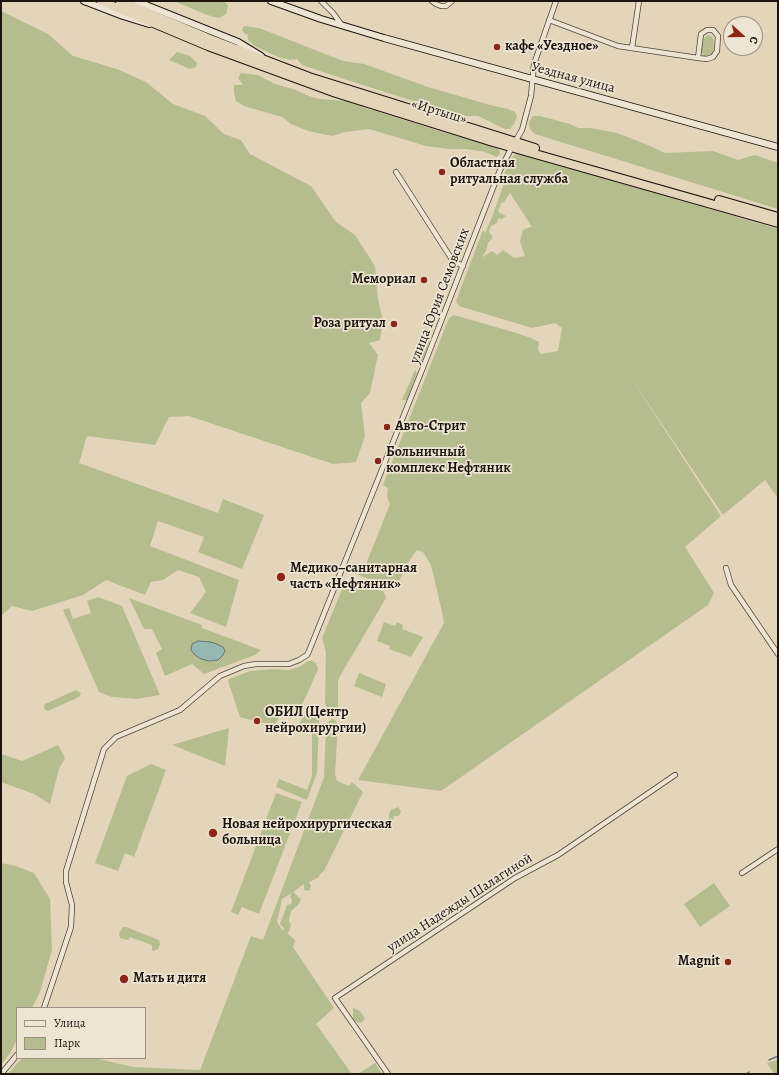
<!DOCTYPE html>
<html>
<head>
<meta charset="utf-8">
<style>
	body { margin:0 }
	#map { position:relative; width:779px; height:1075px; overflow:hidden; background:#e3d5b9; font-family:Alegreya,serif }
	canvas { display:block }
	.frame { position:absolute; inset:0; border:2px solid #1e140e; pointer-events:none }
	.legend { position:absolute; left:16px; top:1007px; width:130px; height:52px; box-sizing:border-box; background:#ede4d2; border:1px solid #9a9184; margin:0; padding:5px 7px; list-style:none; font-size:12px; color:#1e140e }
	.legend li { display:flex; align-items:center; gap:8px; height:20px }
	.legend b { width:20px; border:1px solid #9a9184 }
	.north { position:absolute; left:723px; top:16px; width:40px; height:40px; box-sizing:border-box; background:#ede4d2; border:1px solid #9a9184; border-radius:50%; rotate:111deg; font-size:11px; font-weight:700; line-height:16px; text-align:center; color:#1e140e }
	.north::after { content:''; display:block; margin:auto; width:14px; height:18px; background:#8f2418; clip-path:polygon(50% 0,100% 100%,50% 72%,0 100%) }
</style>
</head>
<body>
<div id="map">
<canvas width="779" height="1075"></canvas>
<div class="frame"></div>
<ul class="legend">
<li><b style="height:5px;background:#ede4d2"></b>Улица</li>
<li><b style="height:11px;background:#b5bd8e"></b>Парк</li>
</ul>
<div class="north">С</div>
</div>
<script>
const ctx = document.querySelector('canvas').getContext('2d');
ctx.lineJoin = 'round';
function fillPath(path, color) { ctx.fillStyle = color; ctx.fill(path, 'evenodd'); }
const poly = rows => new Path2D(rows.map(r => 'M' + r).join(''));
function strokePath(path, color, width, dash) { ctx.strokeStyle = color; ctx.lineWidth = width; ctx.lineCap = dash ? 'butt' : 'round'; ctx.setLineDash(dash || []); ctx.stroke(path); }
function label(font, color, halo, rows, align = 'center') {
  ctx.font = font + ' Alegreya,serif'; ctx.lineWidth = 3.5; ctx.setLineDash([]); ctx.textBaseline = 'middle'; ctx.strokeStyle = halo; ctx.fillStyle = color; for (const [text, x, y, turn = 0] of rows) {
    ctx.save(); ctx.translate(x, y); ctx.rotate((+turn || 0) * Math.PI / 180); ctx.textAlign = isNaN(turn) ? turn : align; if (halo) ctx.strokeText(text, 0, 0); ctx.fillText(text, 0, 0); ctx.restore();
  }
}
fillPath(poly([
	[174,1,224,1,228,6,226,14,219,18,207,15],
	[1,11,48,34,73,56,117,69,146,82,173,104,205,116,224,134,241,140,250,154,311,186,336,222,355,235,375,266,378,299,383,321,380,340,369,343,378,355,370,393,361,403,365,436,356,462,333,464,189,416,169,417,155,445,87,436,79,463,218,513,223,499,264,515,242,569,198,552,204,537,158,521,150,546,239,580,226,627,190,613,206,592,199,577,178,570,163,580,151,582,145,595,106,580,83,595,32,611,12,606,1,616],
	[244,26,259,28,343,61,364,64,428,87,490,105,508,109,515,112,517,116,514,124,510,129,505,129,478,116,465,116,442,110,344,79,302,65,297,59,290,60,278,57,255,46,248,40,248,35,244,33,242,30],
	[708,35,712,37,714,41,713,52,710,57,705,57,701,51,703,39],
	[177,52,190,56,197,63,196,67,190,69,169,60],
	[241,73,258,75,275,84,296,90,309,96,320,99,348,101,368,109,376,111,439,131,495,147,498,148,500,152,499,155,497,157,485,152,466,149,449,149,426,146,369,129,346,132,332,136,308,131,291,124,282,117,244,106,236,101,234,93,234,85,243,85,238,78],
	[533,116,540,116,570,124,578,128,590,128,617,133,648,145,665,153,713,151,738,160,755,155,778,163,778,209,535,134,530,129,529,122],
	[518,153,778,229,778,498,765,480,723,515,629,375,721,516,685,547,714,593,708,605,441,791,358,780,444,623,443,616,431,565,423,552,417,550,409,561,399,581,395,585,391,587,353,573,351,568,352,566,364,569,390,504,387,497,388,488,383,485,449,318,454,315,513,332,531,338,539,342,538,350,541,354,558,351,562,328,555,323,532,328,459,306,456,301,483,230,485,233,492,217,504,184,502,181,508,164,514,155],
	[510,193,532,227,527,228,523,230,520,241,525,256,514,258,503,250,497,255,492,251,483,257,483,255,486,251,488,243,492,239,492,236,489,232,491,226,497,223,498,218,502,219,506,216,498,212,501,203,504,202],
	[427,341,429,342,422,361,418,363],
	[415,370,417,373,407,400,402,400],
	[351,580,384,592,386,598,343,671,338,680,338,707,337,711,331,711,327,708,325,703,326,652,322,638,345,582],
	[98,597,122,606,160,695,137,699,112,697,99,692,63,610,69,608,73,619,91,613,87,601],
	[129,598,202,625,202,628,261,650,255,655,204,674,192,664,165,676,156,653,162,649,152,629,144,629],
	[384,622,395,626,397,622,403,625,402,629,423,637,411,657,389,649,390,646,377,641],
	[308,661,312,661,316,663,318,669,308,692,299,711,293,713,282,709,275,726,260,722,260,721,255,719,254,721,240,717,228,681,229,679,250,671,274,669,289,670,301,666],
	[359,673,386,684,382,697,354,686],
	[76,690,81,693,79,697,48,711,44,709,44,706,45,704],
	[310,712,316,714,318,716,319,721,317,773,307,800,276,787,279,779,307,790,312,776,312,729,299,724,304,715],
	[332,719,335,720,338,725,335,774,337,781,349,786,352,782,363,792,324,871,320,874,319,877,309,882,311,886,309,891,304,890,304,884,293,892,301,899,299,904,291,911,289,921,291,925,288,934,295,940,293,947,334,1008,316,1024,352,1074,8,1074,22,1058,95,1058,133,1067,200,1070,251,936,263,940,324,777,326,728,327,723],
	[292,893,290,896,292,900,291,904,287,905,280,924,284,928,283,931,277,922,282,899],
	[229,728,225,766,172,745],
	[58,745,65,758,59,769,50,804,34,794,1,782,1,754,22,761],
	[151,764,166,770,134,857,125,853,118,871,95,863,127,776],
	[276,793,302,802,259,914,242,907,238,915,231,912],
	[398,807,401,811,399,816,394,816,393,821,389,825,385,823,389,819,389,814,391,810],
	[1,863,16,866,34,873,50,899,52,950,40,992,32,1008,17,1008,17,1039,11,1052,1,1065],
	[714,883,730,906,700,927,684,904],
	[123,927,126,927,159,940,160,944,158,949,154,951,152,950,152,945,130,937,128,940,120,938,119,934],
	[353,1008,360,1011,365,1019,361,1023,357,1022,353,1019],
	[778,1060,778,1073,774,1074,767,1063],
	[375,1063,382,1074,358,1074]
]), '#b5bd8e');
const water = poly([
	[198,641,210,642,217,644,223,647,225,651,223,655,218,660,209,661,201,659,195,655,191,650,192,644,198,641]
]);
fillPath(water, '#95b8b3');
strokePath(water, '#657671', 1);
strokePath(poly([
	[769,1060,778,1056],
	[746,1074,749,1072]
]), '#657671', 1.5);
const street = poly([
	[321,1,333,13,341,24],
	[432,1,436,4,441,6,446,6,452,1],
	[549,20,618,46,698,58,707,59,713,57,717,51,718,36,713,30,707,30,701,34,698,58],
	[632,48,639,1],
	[396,172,451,258,457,263,463,266],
	[726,568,731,585,778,654],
	[742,873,778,849],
	[44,1008,71,927,72,905,66,882,66,871,104,749,116,737,180,710,220,676,244,666,256,664,289,664,299,660,307,655,309,651,424,365,500,170,512,147,522,130,531,96,534,64,556,1],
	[1,1074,17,1055],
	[388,1074,335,998,515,878,558,855,675,775]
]);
const secondary = poly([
	[84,1,123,16,149,24],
	[136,1,238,42,261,56],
	[271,1,321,19,384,38,778,147]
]);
const highway = poly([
	[101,1,208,46,336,93,493,142,778,223],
	[120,1,210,39,309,77,535,148],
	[719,200,778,217]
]);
strokePath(street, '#4f4439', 6);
strokePath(secondary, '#1e140e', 8);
strokePath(highway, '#1e140e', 10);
strokePath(street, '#ede4d2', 4.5);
strokePath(secondary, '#ede4d2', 6);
strokePath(highway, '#e3d5b9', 8);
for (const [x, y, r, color] of [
	[497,47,4,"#8f2418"],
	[442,172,4,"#8f2418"],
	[424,280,4,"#8f2418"],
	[394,324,4,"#8f2418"],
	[387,427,4,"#8f2418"],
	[378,461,4,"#8f2418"],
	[281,577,5,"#8f2418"],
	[257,721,4,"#8f2418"],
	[213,833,5,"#8f2418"],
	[728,962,4,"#8f2418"],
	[124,979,5,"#8f2418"]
]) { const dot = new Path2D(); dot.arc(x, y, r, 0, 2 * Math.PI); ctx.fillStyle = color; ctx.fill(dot); strokePath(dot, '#ede4d2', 1.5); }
label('bold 14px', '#1e140e', '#ede4d2', [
	["кафе «Уездное»",505,47],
	["Областная",450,164],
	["ритуальная служба",450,180],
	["Мемориал",416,280,"right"],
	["Роза ритуал",386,324,"right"],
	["Авто-Стрит",395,427],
	["Больничный",386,453],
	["комплекс Нефтяник",386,469],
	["Медико–санитарная",290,569],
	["часть «Нефтяник»",290,585],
	["ОБИЛ (Центр",265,713],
	["нейрохирургии)",265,729],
	["Новая нейрохирургическая",222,825],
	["больница",222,841],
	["Magnit",720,962,"right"],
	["Мать и дитя",133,979]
], 'left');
label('14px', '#1e140e', '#ede4d2', [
	["Уездная улица",573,78,15],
	["«Иртыш»",439,112,17],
	["улица Юрия Семовских",440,296,-69],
	["улица Надежды Шалагиной",460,903,-33]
]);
</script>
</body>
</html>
